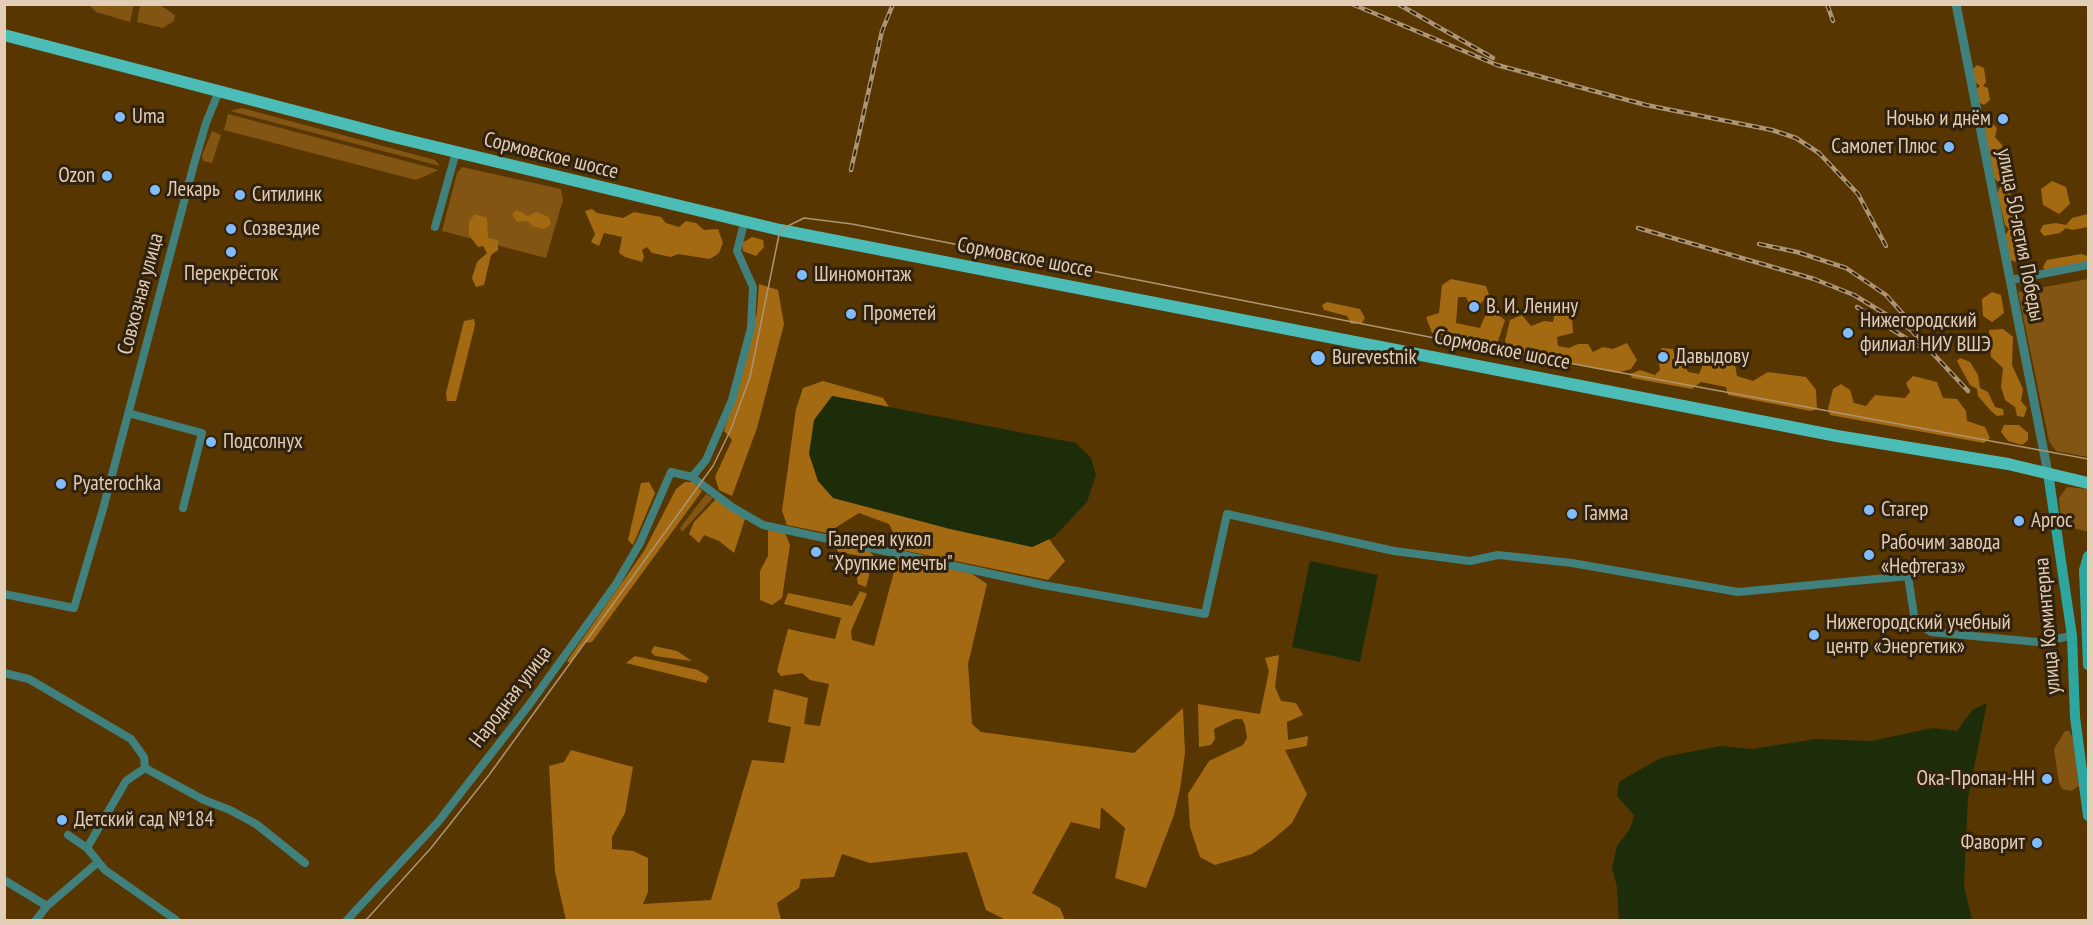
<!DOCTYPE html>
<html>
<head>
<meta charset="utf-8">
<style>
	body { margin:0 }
	#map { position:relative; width:2093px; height:925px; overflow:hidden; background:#573602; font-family:"PT Sans Narrow",sans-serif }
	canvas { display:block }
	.frame { position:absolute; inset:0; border:6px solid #e2cdb6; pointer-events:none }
</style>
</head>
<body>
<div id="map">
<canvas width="2093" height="925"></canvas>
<div class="frame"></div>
</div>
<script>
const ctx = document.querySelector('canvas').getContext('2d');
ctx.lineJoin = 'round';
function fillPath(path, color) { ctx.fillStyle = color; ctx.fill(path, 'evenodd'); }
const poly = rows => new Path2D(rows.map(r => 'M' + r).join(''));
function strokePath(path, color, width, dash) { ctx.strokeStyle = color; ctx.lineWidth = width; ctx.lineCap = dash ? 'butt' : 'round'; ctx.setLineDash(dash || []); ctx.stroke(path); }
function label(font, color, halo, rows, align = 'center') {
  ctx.font = font + ' "PT Sans Narrow",sans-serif'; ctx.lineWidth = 6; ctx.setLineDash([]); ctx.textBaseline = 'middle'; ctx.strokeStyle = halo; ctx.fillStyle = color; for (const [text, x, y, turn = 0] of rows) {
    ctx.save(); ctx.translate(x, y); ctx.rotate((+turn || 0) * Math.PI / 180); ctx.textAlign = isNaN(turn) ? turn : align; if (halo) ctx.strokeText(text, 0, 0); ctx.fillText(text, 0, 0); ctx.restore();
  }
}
fillPath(poly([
	[89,5,89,4,134,5,130,22,96,12],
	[140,5,160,5,175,15,174,21,163,28,137,22],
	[242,108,435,160,440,166,230,111],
	[228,114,439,170,416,180,224,130],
	[212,131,221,135,212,163,203,161,202,156],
	[462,167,561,189,563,200,546,258,442,231,457,173],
	[2088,279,2088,457,2056,451,2049,441,2018,292],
	[2067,487,2088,489,2088,532,2073,528,2061,521,2059,498],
	[706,494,713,498,682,532,680,528],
	[2065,731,2069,731,2073,738,2079,786,2071,791,2062,789,2059,783,2054,749]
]), '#835513');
fillPath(poly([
	[1977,65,1984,68,1986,82,1983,86,1988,88,1990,100,1984,105,1977,101,1975,90,1980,86,1974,81,1972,70],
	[1991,122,1997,128,1995,137,2002,145,2009,180,2006,184,2012,189,2009,199,2015,222,2013,228,2017,233,2022,258,2016,262,2010,260,2005,236,2009,229,2005,225,1997,193,2001,185,1994,178,1984,126],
	[2052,181,2066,187,2070,204,2059,214,2043,205,2041,189],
	[592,209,597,213,623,218,634,212,661,217,666,223,679,227,686,221,696,223,704,230,718,229,723,243,719,253,710,259,678,254,671,257,652,253,647,247,642,250,644,257,642,262,625,257,619,253,622,237,604,233,599,246,591,242,595,234,585,211],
	[517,210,528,216,536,212,549,217,551,224,544,229,532,226,528,221,517,222,512,214],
	[475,214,487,218,488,238,498,240,498,250,491,255,484,285,476,287,472,278,477,262,487,253,483,246,478,247,469,235,469,222],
	[2088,214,2088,227,2072,230,2066,228,2060,233,2044,236,2040,231,2043,225,2056,223,2066,225,2072,218],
	[752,237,763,240,764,247,756,256,743,251,742,243],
	[2081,254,2088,256,2088,260,2082,265,2046,272,2043,267,2047,260],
	[1451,279,1486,286,1489,295,1480,304,1469,303,1466,297,1458,297,1456,323,1480,328,1485,316,1498,315,1505,320,1497,344,1486,348,1458,344,1455,338,1432,333,1426,317,1439,313,1442,285],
	[759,284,778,290,784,324,757,428,732,496,719,490,715,477,732,440,724,431,745,361,757,312],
	[1992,292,2001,295,2004,313,1992,322,1983,316,1982,299],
	[1327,302,1360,309,1365,318,1362,323,1351,324,1347,316,1324,310,1322,305],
	[1563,307,1572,316,1573,333,1557,337,1558,346,1569,348,1578,344,1588,344,1593,352,1603,347,1613,349,1627,343,1637,360,1631,369,1617,373,1509,351,1505,341,1510,320,1522,315,1531,326,1544,321,1553,322,1555,311],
	[474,319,475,325,456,401,447,401,446,393,464,321],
	[2003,329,2013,337,2012,365,2023,389,2021,401,2027,408,2024,417,2017,416,2015,407,2005,400,2001,387,2003,368,1991,357,1989,330],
	[1662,348,1673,349,1675,359,1683,360,1688,372,1699,374,1703,365,1721,360,1735,365,1737,376,1753,381,1768,372,1806,377,1816,390,1817,409,1811,411,1728,395,1726,387,1701,382,1692,389,1632,378,1630,374,1640,370,1655,375,1660,370,1658,356],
	[1960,358,1970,362,1978,375,1980,388,1988,392,1995,407,2003,409,2004,415,1997,416,1991,411,1978,396,1977,389,1970,385,1957,361],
	[1913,376,1937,382,1943,398,1957,399,1966,411,1967,421,1985,427,1990,438,1984,443,1830,415,1828,409,1833,389,1841,384,1850,390,1854,403,1866,406,1875,395,1905,398,1910,392,1906,383],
	[823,381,883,398,889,407,832,396,1032,547,1049,539,1065,561,1048,580,892,548,890,545,893,532,889,524,859,513,827,533,787,525,782,511,796,409,803,388],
	[2004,425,2019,425,2028,433,2028,440,2022,445,2008,441,2001,432],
	[649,482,655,493,633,545,628,540,641,483],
	[685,482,693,482,702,491,592,642,584,643,570,663,567,661,644,551,676,489],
	[716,499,745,519,734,553,719,541,704,535,699,543,689,534,694,522],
	[768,530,785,533,790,545,782,598,772,605,760,600,760,571,768,556],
	[835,545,869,551,874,556,866,587,858,584,857,579,861,556,838,552],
	[898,557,972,574,987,584,968,664,972,724,981,732,1134,753,1183,708,1185,753,1180,789,1174,815,1146,888,1115,878,1125,828,1101,807,1100,829,1071,822,1032,893,1060,908,1065,920,1006,920,986,910,967,852,870,863,842,854,834,877,801,879,799,888,777,903,781,920,566,920,555,872,549,766,564,762,571,750,633,767,625,813,612,837,612,849,633,851,648,858,648,892,643,904,711,900,752,760,784,763,791,727,768,722,774,689,808,698,804,724,820,726,829,684,810,680,802,673,781,676,777,671,788,629,835,639,841,618,784,604,788,593,852,606,860,591,867,594,851,631,852,640,874,646],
	[654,646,677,651,692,661,655,656,651,652],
	[1279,655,1275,687,1281,701,1296,703,1303,715,1287,722,1288,740,1308,736,1307,746,1285,750,1307,794,1292,823,1271,841,1252,854,1215,865,1200,857,1190,827,1188,794,1209,761,1243,745,1247,738,1245,725,1242,719,1235,719,1214,729,1215,739,1211,745,1199,747,1198,704,1260,714,1269,671,1265,658],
	[635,656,698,670,709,677,706,683,626,663]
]), '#a46a11');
fillPath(poly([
	[832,396,1076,443,1091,458,1096,475,1087,502,1054,537,1032,547,950,529,833,498,818,481,809,454,814,420],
	[1310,561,1378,575,1360,662,1292,647],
	[1987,703,1968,797,1964,886,1972,920,1619,920,1617,887,1612,868,1617,846,1630,829,1634,815,1617,796,1619,782,1632,774,1663,757,1721,746,1752,749,1816,739,1871,741,1933,728,1957,731,1972,710]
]), '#1d2d0a');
strokePath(poly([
	[435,227,456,152],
	[2011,280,2088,265],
	[128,413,202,433,183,508],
	[692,477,706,460,732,400,751,328,753,287,737,251,744,223],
	[4,594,74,608,103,509,194,164,206,123,219,91],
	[4,673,29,679,131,739,144,757,145,768],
	[145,768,204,800,230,810,256,824,305,863],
	[68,835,87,848,105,870,176,920],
	[87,848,126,781,145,768],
	[4,880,47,906],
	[36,920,47,906,97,863],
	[347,920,438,822,529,705,616,584,640,543,671,472,692,477,732,507,763,525,1043,585,1205,614,1227,514,1394,551,1470,561,1498,555,1572,563,1738,592,1908,576,1914,615,1917,623,1931,632,2037,642,2072,636]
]), '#40817d', 8);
strokePath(poly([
	[1956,4,2048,473]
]), '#40817d', 9);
strokePath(poly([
	[2048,473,2072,636,2075,717,2088,816],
	[2088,556,2084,570,2088,665]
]), '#2fa59f', 10);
strokePath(poly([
	[4,35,394,137,780,230,1837,436,2008,464,2088,483]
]), '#4cbcb6', 12);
strokePath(poly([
	[366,920,431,848,489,775,713,466,731,429,750,377,780,230,804,218,852,224,1455,342,2088,459]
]), '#ae9472', 1.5);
const rail = poly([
	[1352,4,1497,65,1646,105,1772,130,1796,138,1819,153,1858,194,1886,246],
	[1398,4,1493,58],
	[1827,4,1833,21],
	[851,170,882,31,893,4],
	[1638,228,1814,279,1854,295,1910,329,1968,391],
	[1759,244,1797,252,1846,268,1886,295,1911,323],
	[1857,307,1918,346]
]);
strokePath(rail, '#ae9472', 4.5);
strokePath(rail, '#31220f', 2, [7]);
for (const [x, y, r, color] of [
	[120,117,6,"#81bdfa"],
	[2003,119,6,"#81bdfa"],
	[1949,147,6,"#81bdfa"],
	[107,176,6,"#81bdfa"],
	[155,190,6,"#81bdfa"],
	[240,195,6,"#81bdfa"],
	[231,229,6,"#81bdfa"],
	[231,252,6,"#81bdfa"],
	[802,275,6,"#81bdfa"],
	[1474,307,6,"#81bdfa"],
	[851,314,6,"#81bdfa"],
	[1848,333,6,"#81bdfa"],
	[1663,357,6,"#81bdfa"],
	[1318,358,8,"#81bdfa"],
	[211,442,6,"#81bdfa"],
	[61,484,6,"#81bdfa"],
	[1869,510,6,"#81bdfa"],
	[1572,514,6,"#81bdfa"],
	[2019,521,6,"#81bdfa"],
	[816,552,6,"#81bdfa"],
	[1869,555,6,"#81bdfa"],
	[1814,635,6,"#81bdfa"],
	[2047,779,6,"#81bdfa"],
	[62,820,6,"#81bdfa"],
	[2037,843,6,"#81bdfa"]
]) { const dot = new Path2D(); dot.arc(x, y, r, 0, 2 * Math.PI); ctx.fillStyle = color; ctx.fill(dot); strokePath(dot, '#31220f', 2); }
label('21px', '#e2cdb6', '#31220f', [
	["Uma",132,117],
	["Ночью и днём",1991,119,"right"],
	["Самолет Плюс",1937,147,"right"],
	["Ozon",95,176,"right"],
	["Лекарь",167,190],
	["Ситилинк",252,195],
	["Созвездие",243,229],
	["Перекрёсток",231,274,"center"],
	["Шиномонтаж",814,275],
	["В. И. Ленину",1486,307],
	["Прометей",863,314],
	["Нижегородский",1860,321],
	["филиал НИУ ВШЭ",1860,345],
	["Давыдову",1675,357],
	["Burevestnik",1332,358],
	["Подсолнух",223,442],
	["Pyaterochka",73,484],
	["Стагер",1881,510],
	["Гамма",1584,514],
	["Аргос",2031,521],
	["Галерея кукол",828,540],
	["\"Хрупкие мечты\"",828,564],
	["Рабочим завода",1881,543],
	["«Нефтегаз»",1881,567],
	["Нижегородский учебный",1826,623],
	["центр «Энергетик»",1826,647],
	["Ока-Пропан-НН",2035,779,"right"],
	["Детский сад №184",74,820],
	["Фаворит",2025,843,"right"]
], 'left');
label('21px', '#e2cdb6', '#31220f', [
	["Сормовское шоссе",551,156,14],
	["улица 50-летия Победы",2020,235,79],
	["Сормовское шоссе",1025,258,11],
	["Совхозная улица",141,294,-75],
	["Сормовское шоссе",1502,350,11],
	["улица Коминтерна",2048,626,-95],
	["Народная улица",511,697,-53]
]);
</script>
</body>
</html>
